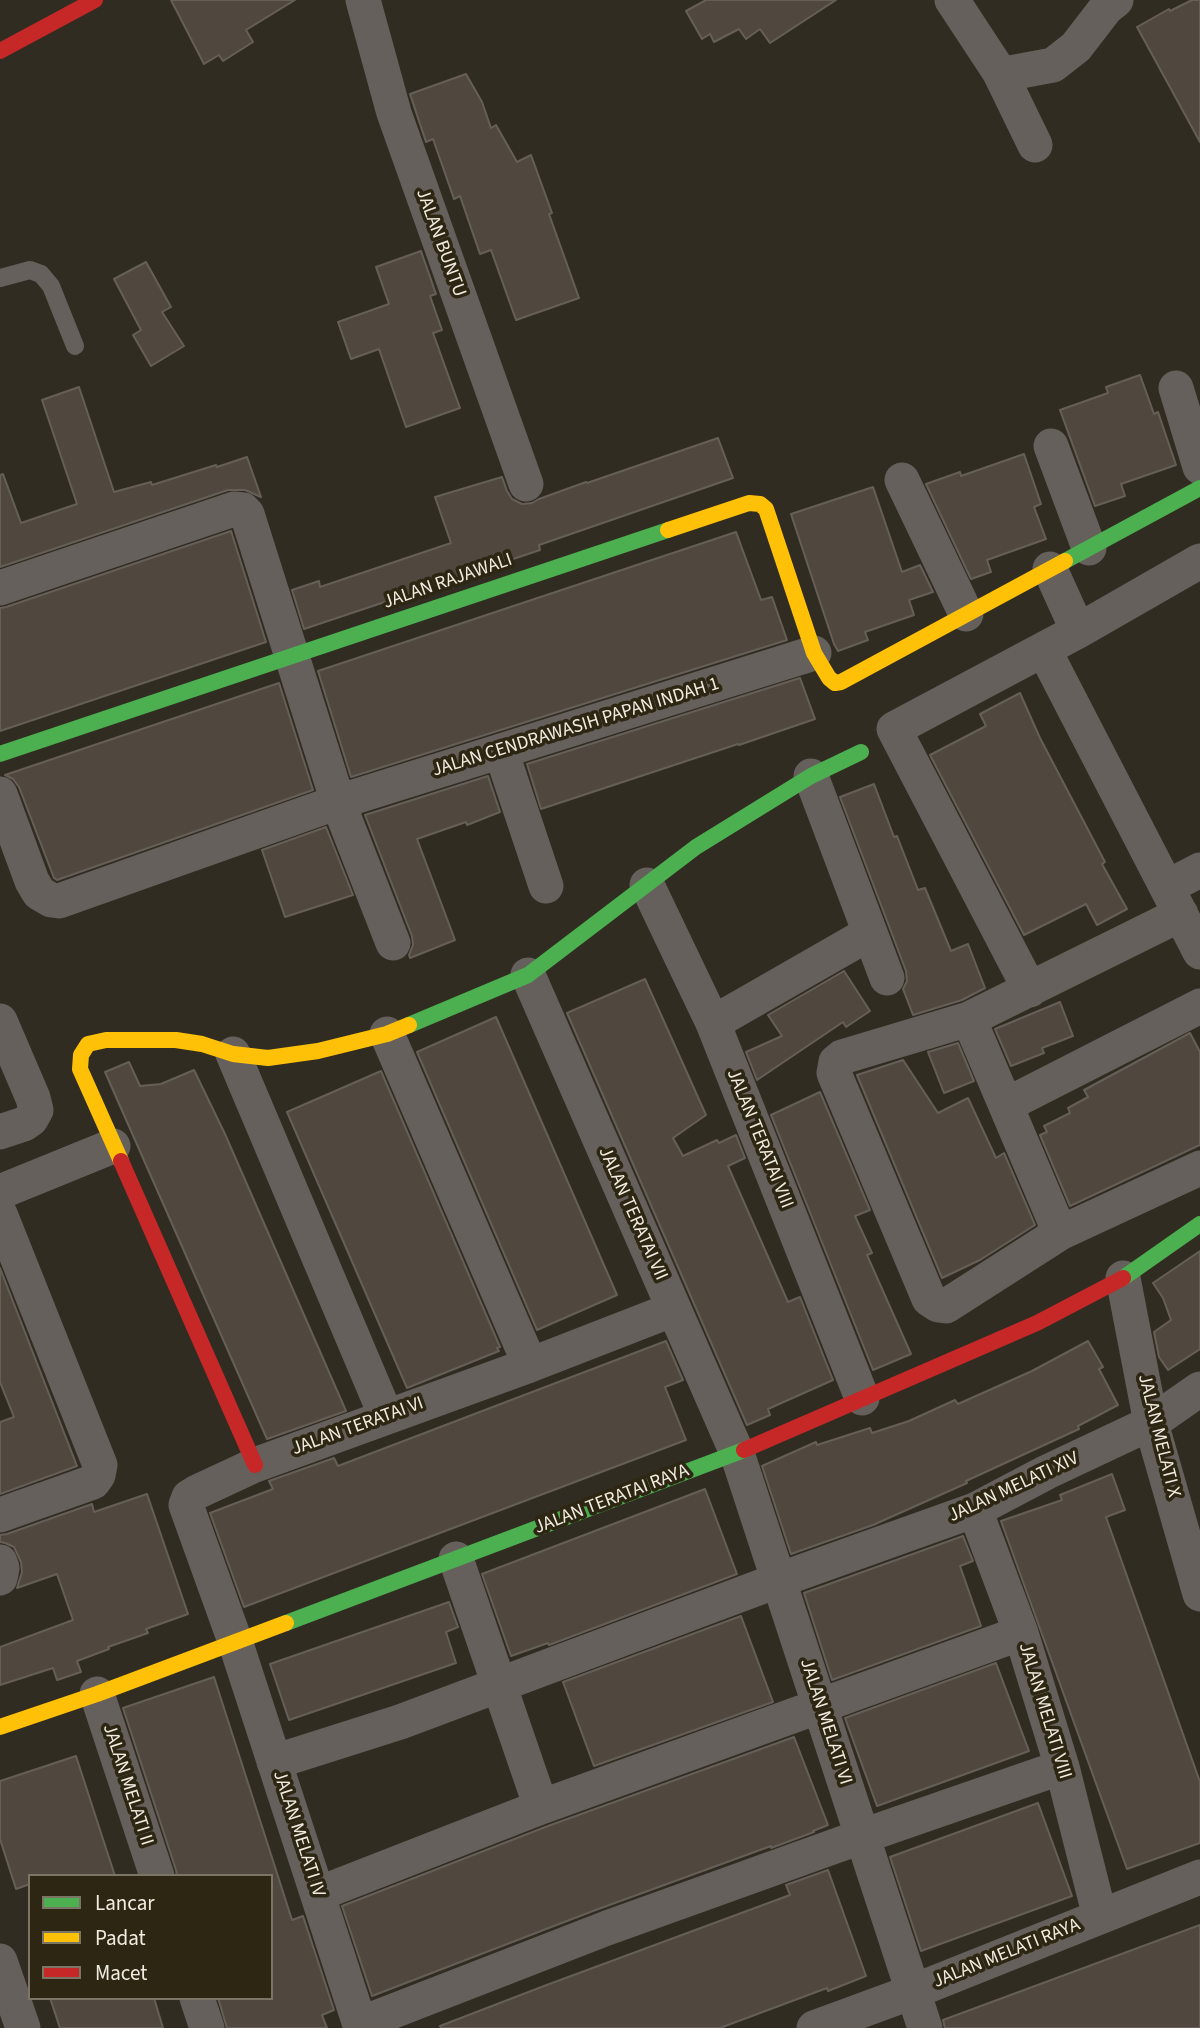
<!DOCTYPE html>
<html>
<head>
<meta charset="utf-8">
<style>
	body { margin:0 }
	#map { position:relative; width:1200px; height:2028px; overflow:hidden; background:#312c22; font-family:"Source Sans 3",sans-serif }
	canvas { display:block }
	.legend { position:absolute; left:28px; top:1874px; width:245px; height:126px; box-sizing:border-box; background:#2d2613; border:2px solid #7b7565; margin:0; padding:9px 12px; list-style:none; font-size:21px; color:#f0ece0 }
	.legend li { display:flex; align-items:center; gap:14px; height:35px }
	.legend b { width:35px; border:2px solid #7b7565 }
</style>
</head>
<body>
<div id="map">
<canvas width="1200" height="2028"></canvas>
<ul class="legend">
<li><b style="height:9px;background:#4caf50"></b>Lancar</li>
<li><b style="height:9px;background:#ffc107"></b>Padat</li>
<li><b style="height:9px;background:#c62828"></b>Macet</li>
</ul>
</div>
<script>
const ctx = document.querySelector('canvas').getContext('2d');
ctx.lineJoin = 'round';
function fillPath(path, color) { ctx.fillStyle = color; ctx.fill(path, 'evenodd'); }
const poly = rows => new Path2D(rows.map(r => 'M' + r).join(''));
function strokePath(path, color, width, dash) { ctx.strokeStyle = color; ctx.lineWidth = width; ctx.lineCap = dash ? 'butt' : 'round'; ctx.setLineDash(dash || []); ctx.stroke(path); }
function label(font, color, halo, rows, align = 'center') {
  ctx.font = font + ' "Source Sans 3",sans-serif'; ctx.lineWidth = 7; ctx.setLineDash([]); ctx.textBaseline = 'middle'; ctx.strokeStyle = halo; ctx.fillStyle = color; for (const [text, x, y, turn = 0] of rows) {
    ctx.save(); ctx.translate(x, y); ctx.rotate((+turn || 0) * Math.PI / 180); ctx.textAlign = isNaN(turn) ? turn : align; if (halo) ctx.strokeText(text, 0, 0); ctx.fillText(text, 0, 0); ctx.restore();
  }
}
const building = poly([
	[171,0,295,0,246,30,253,42,223,61,219,55,204,64,171,0],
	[706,0,836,0,770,43,760,29,746,39,739,29,714,42,710,34,702,39,686,11,706,0],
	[1192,0,1200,0,1200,142,1137,27,1169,9,1170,11,1192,0],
	[466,74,482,102,491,128,496,125,517,162,531,155,552,213,549,214,579,298,516,320,491,250,480,254,460,196,454,199,433,139,426,142,410,94,466,74],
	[421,251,436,294,430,296,442,330,433,333,460,408,406,427,379,349,351,359,338,322,389,304,376,267,421,251],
	[146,262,171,307,162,312,184,346,151,366,133,335,141,330,114,279,146,262],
	[1140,375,1154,414,1158,412,1176,465,1121,484,1125,496,1095,506,1060,410,1108,393,1106,387,1140,375],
	[79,387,114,492,151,482,152,485,216,465,217,467,247,457,261,497,245,490,228,490,0,567,0,475,3,474,21,523,77,504,42,400,79,387],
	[718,438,733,478,539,545,540,550,304,629,292,590,319,581,320,587,451,543,435,497,502,477,507,491,512,499,522,504,532,503,539,499,586,482,587,483,718,438],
	[1024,454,1041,504,1034,507,1046,539,987,560,991,572,971,579,926,484,960,472,961,476,1024,454],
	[873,487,902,572,920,565,933,592,909,600,914,615,865,632,868,640,838,651,834,644,791,514,873,487],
	[231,531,266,642,0,731,0,608,6,607,231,531],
	[736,532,761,600,772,597,787,640,351,777,318,671,736,532],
	[800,678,815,719,739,745,738,744,541,809,527,764,800,678],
	[279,683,313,790,57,880,54,878,19,787,13,779,5,775,279,683],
	[1020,693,1040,738,1105,862,1102,864,1127,909,1097,925,1086,904,1024,935,930,755,986,726,980,714,1020,693],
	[488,776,500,812,467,825,466,822,417,839,455,940,410,958,409,955,413,945,412,936,365,815,488,776],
	[874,784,894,837,897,836,918,890,925,888,951,951,968,944,985,988,962,1000,913,1015,903,989,907,981,906,971,840,797,874,784],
	[326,827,353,895,285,917,262,850,326,827],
	[844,971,870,1011,846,1027,843,1022,757,1080,746,1052,782,1036,768,1015,844,971],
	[645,979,706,1115,673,1138,683,1156,717,1140,719,1143,736,1135,745,1158,728,1166,788,1302,800,1297,833,1380,768,1409,770,1415,747,1425,567,1013,645,979],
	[1060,1002,1073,1036,1042,1048,1044,1053,1011,1066,995,1029,1060,1002],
	[496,1017,617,1295,537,1330,417,1052,496,1017],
	[1190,1033,1200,1052,1200,1145,1070,1206,1040,1135,1047,1132,1044,1126,1070,1113,1068,1108,1088,1097,1084,1090,1190,1033],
	[958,1043,974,1081,944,1093,928,1052,958,1043],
	[903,1060,938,1113,968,1098,996,1158,1004,1153,1035,1225,980,1260,942,1278,857,1075,903,1060],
	[129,1062,140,1086,161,1084,194,1070,225,1134,346,1411,267,1439,105,1072,129,1062],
	[381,1071,500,1347,497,1348,499,1351,407,1388,287,1112,381,1071],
	[820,1092,870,1210,855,1216,872,1253,867,1255,911,1354,873,1370,771,1115,820,1092],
	[1200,1251,1200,1349,1168,1370,1159,1357,1154,1332,1171,1320,1163,1298,1153,1283,1200,1251],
	[0,1268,77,1466,0,1494,0,1422,14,1417,0,1382,0,1268],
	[666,1341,683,1380,665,1387,686,1440,244,1607,210,1513,273,1489,269,1481,334,1458,338,1466,666,1341],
	[1088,1341,1103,1367,1099,1369,1118,1405,1078,1426,1079,1429,966,1481,967,1483,873,1525,791,1554,762,1466,816,1442,817,1445,870,1428,872,1433,909,1421,955,1400,958,1404,1032,1371,1088,1341],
	[1112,1474,1125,1510,1106,1517,1200,1782,1200,1843,1127,1869,1001,1521,1062,1500,1060,1495,1112,1474],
	[705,1489,737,1574,549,1645,548,1643,511,1656,482,1574,705,1489],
	[147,1494,188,1614,146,1629,148,1633,108,1647,109,1649,77,1661,81,1672,57,1680,53,1668,0,1685,0,1647,73,1620,57,1574,17,1588,22,1572,21,1562,14,1547,5,1543,0,1542,0,1535,7,1534,92,1504,94,1512,147,1494],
	[963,1536,973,1561,960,1566,981,1626,832,1680,804,1593,963,1536],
	[449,1602,458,1627,446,1632,456,1663,289,1720,270,1664,449,1602],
	[741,1616,773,1702,594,1766,563,1682,741,1616],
	[996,1663,1029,1751,877,1806,845,1718,996,1663],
	[214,1677,292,1920,303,1916,334,2010,322,2015,327,2028,227,2028,218,1998,271,1998,271,1876,177,1876,176,1870,123,1708,214,1677],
	[794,1737,828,1825,813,1831,814,1832,771,1848,771,1846,593,1911,372,1996,342,1906,548,1826,794,1737],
	[76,1756,115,1876,30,1876,30,1884,16,1889,0,1839,0,1781,76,1756],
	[1038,1803,1072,1896,921,1951,890,1857,1038,1803],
	[828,1870,866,1976,828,1991,827,1988,720,2028,441,2028,440,2026,544,1986,790,1895,786,1885,828,1870],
	[1200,1925,1200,2028,945,2028,943,2020,1200,1925],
	[50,1998,154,1998,163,2028,60,2028,50,1998]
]);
fillPath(building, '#50483f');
strokePath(building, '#655f58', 2);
strokePath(poly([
	[0,278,30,270,41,274,51,286,75,346]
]), '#66605c', 18);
strokePath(poly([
	[363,0,394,113,526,484],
	[952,0,1000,73,1035,145],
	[1000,73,1010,73,1053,65,1076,47,1106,8,1116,0],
	[1176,388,1200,467],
	[1051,446,1089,548],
	[902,480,966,614],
	[1050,569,1078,631],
	[0,588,234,509,243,510,247,514,338,802,393,943],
	[1044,650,1200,952],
	[501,751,546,886],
	[811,776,887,978],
	[0,794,32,881,39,893,51,900,59,901,338,802,814,653],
	[647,885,713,1023,862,1398],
	[1167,887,1200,870],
	[1181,914,969,1019,842,1057,836,1062,834,1073,929,1299,938,1305,946,1306,1060,1233,1200,1168],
	[528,975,737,1453,925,2028],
	[1030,990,894,729,1078,631,1200,561],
	[969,1019,1060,1233],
	[0,1021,33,1098,36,1110,31,1119,24,1124,0,1132],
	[713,1023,870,933],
	[387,1034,530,1365],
	[233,1054,386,1416],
	[1006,1105,1200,1006],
	[0,1192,113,1146],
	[0,1214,100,1465,98,1475,93,1482,0,1515],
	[1123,1278,1151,1423,1200,1594],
	[975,1510,1021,1633,1062,1767,1100,1917],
	[456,1559,541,1807],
	[0,1562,2,1568,0,1578],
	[97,1694,157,1876],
	[274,1762,400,1722,779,1580,975,1510,1047,1472,1151,1423,1200,1389],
	[318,1894,541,1807,1021,1633],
	[0,1961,23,2028],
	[197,1998,207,2028],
	[360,2024,607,1928,863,1836,1062,1767],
	[361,2028,235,1641,186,1505,189,1497,197,1492,255,1465,530,1365,674,1309],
	[814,2028,912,1992,1200,1877]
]), '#66605c', 35);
strokePath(poly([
	[1065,561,1200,488],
	[0,754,668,530],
	[409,1025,528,975,696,847,811,776,861,752],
	[1123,1278,1200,1224],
	[286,1623,744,1450]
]), '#4caf50', 16);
strokePath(poly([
	[668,530,749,503,760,504,766,509,814,653,829,678,835,683,841,682,1065,561],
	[121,1161,80,1069,81,1055,88,1044,106,1040,176,1040,202,1044,233,1054,268,1058,318,1051,387,1034,409,1025],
	[0,1727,97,1694,286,1623]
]), '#ffc107', 16);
strokePath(poly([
	[0,51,95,0],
	[121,1161,255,1465],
	[744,1450,1037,1323,1123,1278]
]), '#c62828', 16);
label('19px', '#f0ece0', '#2d2613', [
	["JALAN BUNTU",440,243,70],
	["JALAN RAJAWALI",448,582,-19],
	["JALAN CENDRAWASIH PAPAN INDAH 1",576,728,-17],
	["JALAN TERATAI VIII",759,1139,68],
	["JALAN TERATAI VII",632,1214,66],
	["JALAN TERATAI VI",358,1427,-20],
	["JALAN MELATI X",1158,1436,76],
	["JALAN MELATI XIV",1014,1488,-25],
	["JALAN TERATAI RAYA",612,1500,-21],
	["JALAN MELATI VIII",1044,1711,73],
	["JALAN MELATI VI",825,1722,72],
	["JALAN MELATI II",127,1785,72],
	["JALAN MELATI IV",298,1834,72],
	["JALAN MELATI RAYA",1007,1954,-22]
]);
</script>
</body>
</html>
